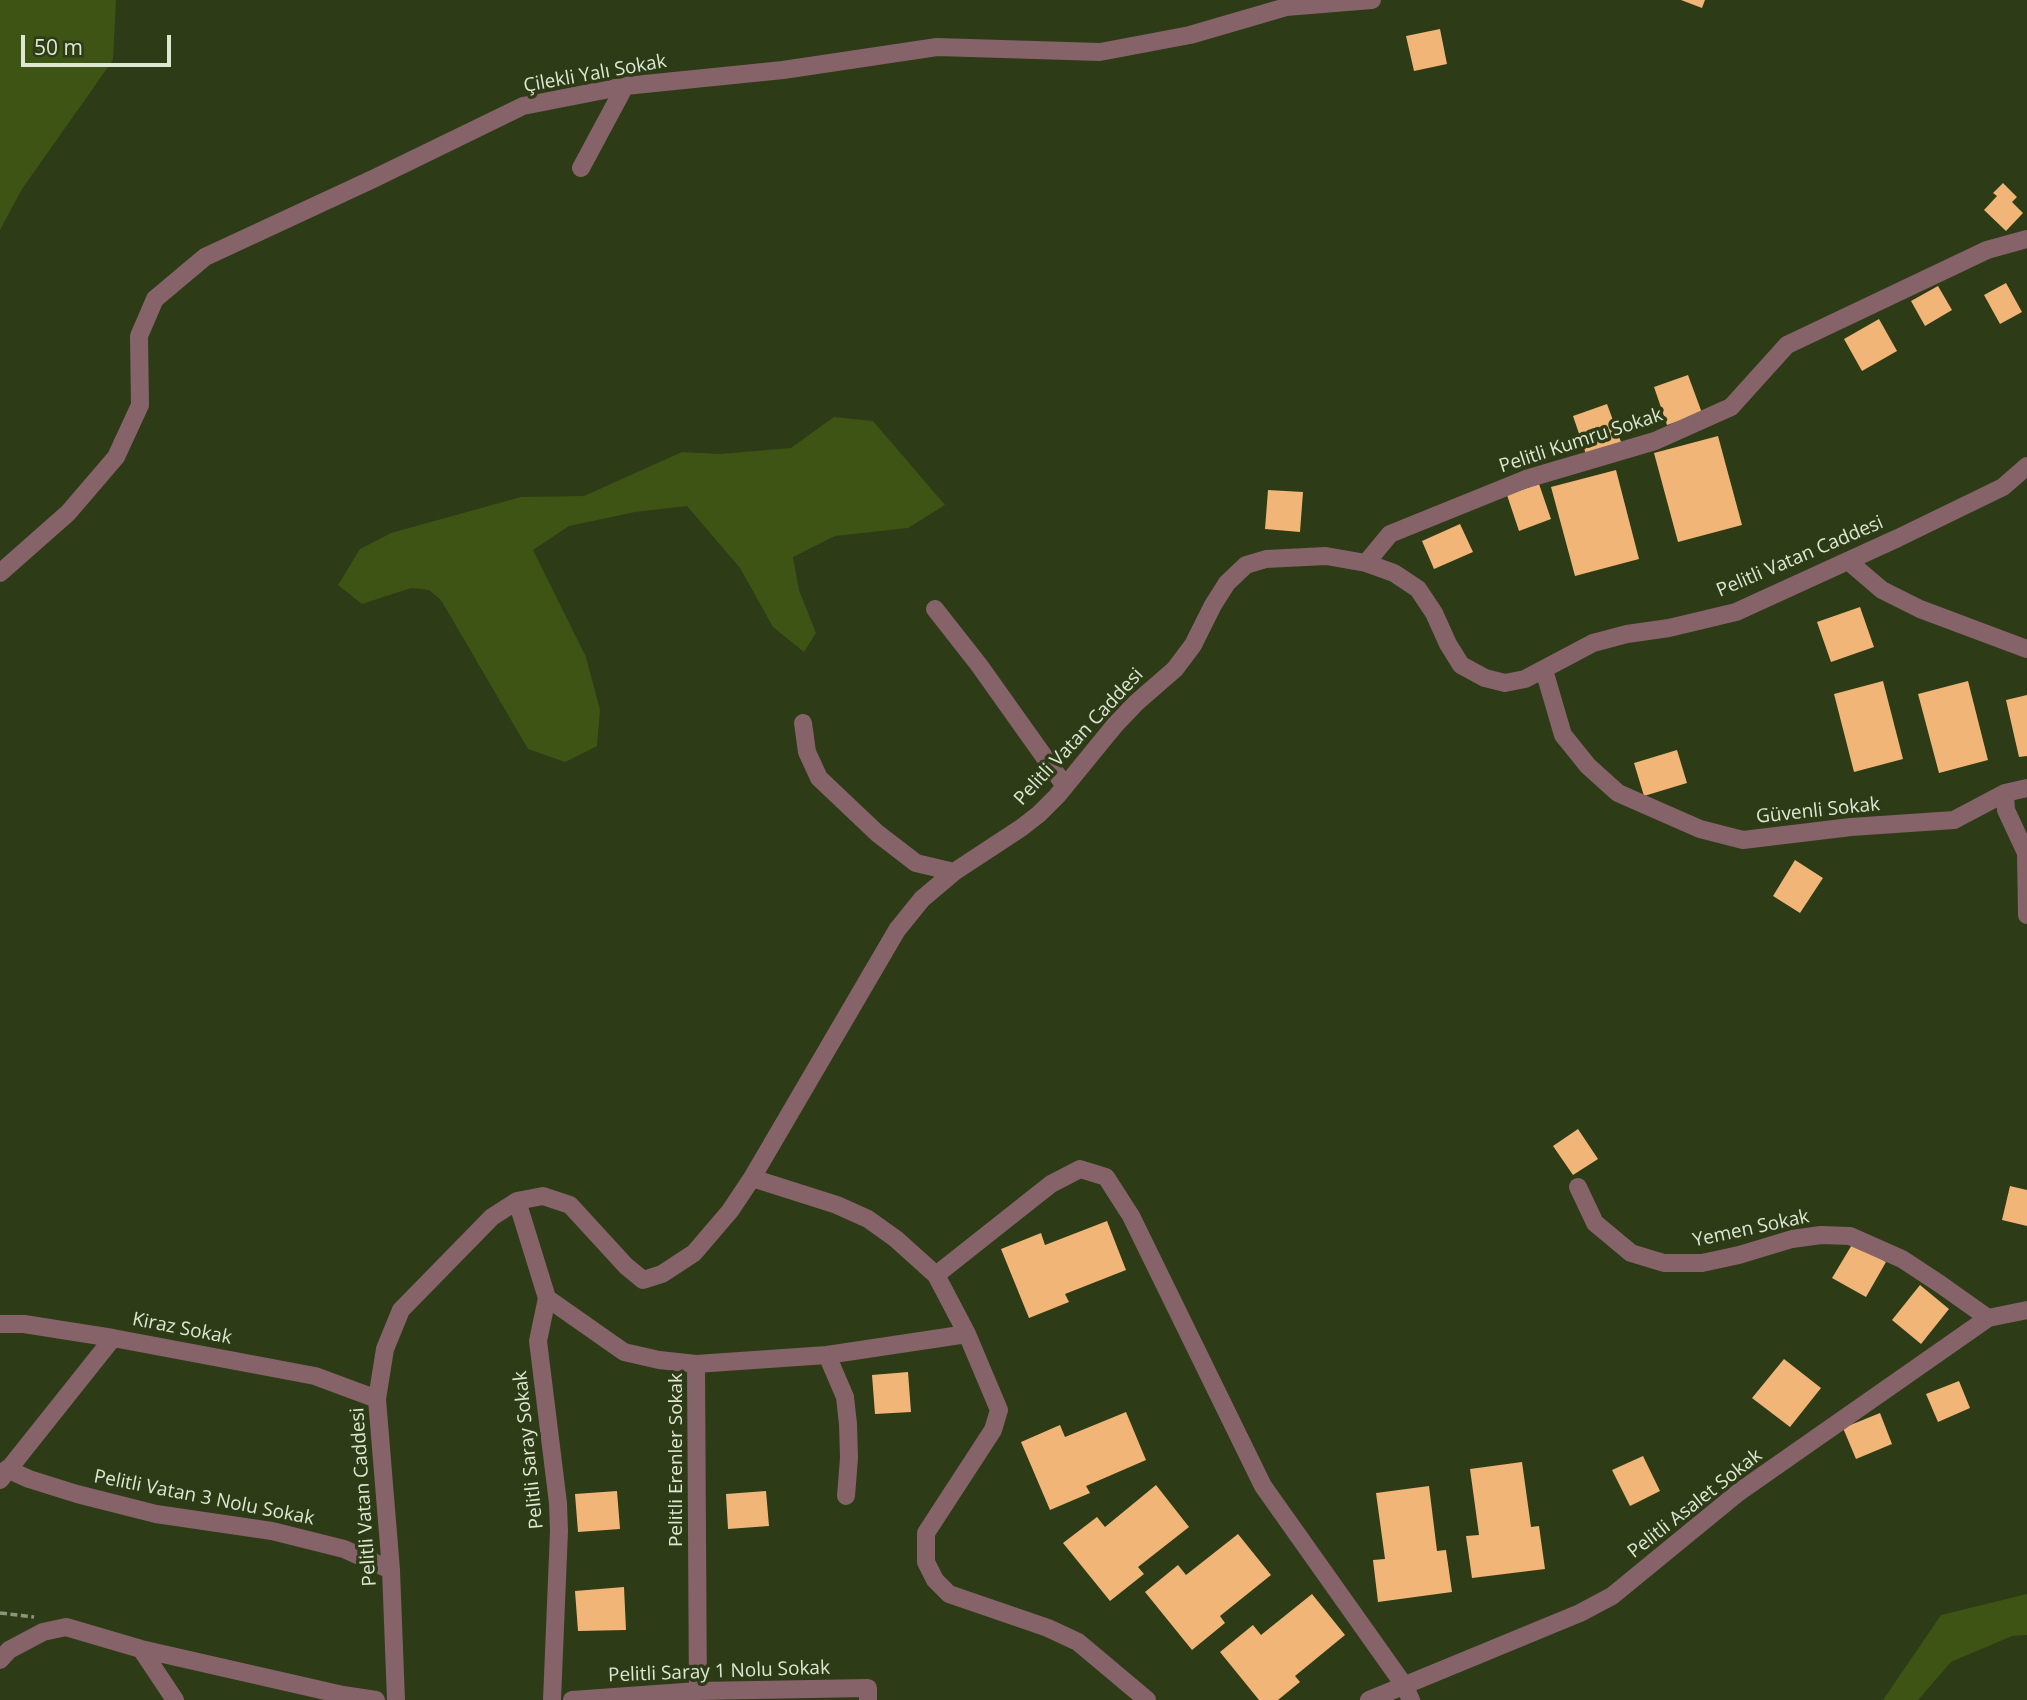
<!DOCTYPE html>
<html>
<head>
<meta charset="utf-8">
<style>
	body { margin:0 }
	#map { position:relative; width:2027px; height:1700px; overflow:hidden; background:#2d3b16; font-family:"Open Sans",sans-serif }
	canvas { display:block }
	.scale { position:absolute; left:21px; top:35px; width:150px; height:32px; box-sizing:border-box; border:4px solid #dee7d2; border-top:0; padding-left:9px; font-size:21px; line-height:24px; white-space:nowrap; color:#dee7d2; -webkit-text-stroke:5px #2d3b16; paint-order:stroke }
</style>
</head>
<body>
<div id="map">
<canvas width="2027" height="1700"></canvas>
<div class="scale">50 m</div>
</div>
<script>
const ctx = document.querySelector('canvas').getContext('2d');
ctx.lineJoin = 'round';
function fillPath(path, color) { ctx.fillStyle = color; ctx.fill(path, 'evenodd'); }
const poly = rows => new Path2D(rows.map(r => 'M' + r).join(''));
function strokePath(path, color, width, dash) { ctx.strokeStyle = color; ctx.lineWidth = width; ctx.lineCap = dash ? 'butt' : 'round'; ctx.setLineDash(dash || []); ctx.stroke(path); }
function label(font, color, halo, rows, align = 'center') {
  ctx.font = font + ' "Open Sans",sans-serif'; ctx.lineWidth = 7; ctx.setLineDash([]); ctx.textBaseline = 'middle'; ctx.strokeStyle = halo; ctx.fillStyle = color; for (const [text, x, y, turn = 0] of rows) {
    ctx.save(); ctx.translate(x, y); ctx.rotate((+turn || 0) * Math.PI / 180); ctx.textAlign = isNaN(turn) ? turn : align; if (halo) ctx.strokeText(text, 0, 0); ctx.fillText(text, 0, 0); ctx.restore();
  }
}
fillPath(poly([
	[0,0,116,0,113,60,22,189,0,230],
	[834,417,873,421,945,505,908,528,835,536,793,557,799,590,816,633,804,652,773,627,740,568,687,506,635,512,569,526,533,550,586,657,600,710,597,746,565,762,528,749,441,600,429,590,411,588,362,604,338,585,360,549,391,533,521,497,584,496,682,452,720,454,791,448],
	[2027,1594,2027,1635,2012,1636,1951,1662,1918,1700,1883,1700,1941,1615]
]), '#3e5414');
fillPath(poly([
	[1681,0,1705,0,1702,8],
	[1440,29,1447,64,1414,71,1406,36],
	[2003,183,2017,197,2012,202,2023,213,2006,231,1984,210,1997,196,1993,193],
	[2006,283,2022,312,2000,324,1984,295],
	[1938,286,1952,310,1925,326,1911,301],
	[1879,319,1897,351,1862,371,1844,339],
	[1688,375,1702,413,1667,425,1654,387],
	[1607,404,1621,442,1586,454,1573,416],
	[1718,436,1742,525,1678,542,1654,453],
	[1616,470,1639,559,1575,576,1551,487],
	[1539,484,1551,519,1519,531,1507,495],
	[1268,490,1303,492,1300,532,1265,529],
	[1460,524,1473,552,1434,569,1422,541],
	[1860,607,1874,647,1831,662,1817,622],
	[1883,681,1903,759,1854,772,1834,694],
	[1968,681,1988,760,1939,773,1918,694],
	[2027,695,2027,756,2019,757,2006,700],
	[1677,750,1687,783,1644,796,1634,763],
	[1795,860,1823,878,1800,913,1773,896],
	[1578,1129,1598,1159,1573,1175,1553,1146],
	[2010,1186,2027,1190,2027,1226,2002,1220],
	[1107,1221,1126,1270,1065,1294,1069,1302,1029,1318,1001,1249,1041,1233,1045,1245],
	[1853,1243,1886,1262,1866,1297,1832,1278],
	[1920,1285,1949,1309,1921,1344,1892,1320],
	[1784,1359,1821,1388,1790,1427,1752,1398],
	[908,1372,911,1412,875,1414,872,1375],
	[1959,1381,1970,1408,1938,1422,1926,1394],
	[1126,1412,1146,1460,1086,1486,1090,1493,1050,1510,1021,1442,1060,1425,1065,1437],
	[1880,1413,1892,1444,1856,1459,1843,1428],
	[1643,1456,1660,1491,1630,1506,1612,1470],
	[1522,1462,1531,1527,1539,1526,1545,1569,1472,1578,1466,1536,1479,1535,1470,1469],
	[1156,1485,1189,1527,1138,1567,1144,1574,1110,1601,1063,1543,1097,1517,1105,1527],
	[1429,1486,1437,1551,1446,1550,1452,1592,1378,1602,1373,1560,1385,1559,1376,1493],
	[617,1491,620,1529,578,1532,575,1494],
	[766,1491,769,1526,728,1529,726,1494],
	[1238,1534,1271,1575,1220,1616,1225,1623,1192,1650,1145,1592,1178,1565,1186,1575],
	[624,1587,626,1630,578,1631,575,1591],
	[1312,1594,1345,1635,1295,1676,1300,1682,1278,1700,1259,1700,1220,1652,1253,1625,1261,1635]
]), '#f1b677');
strokePath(poly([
	[0,1613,34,1617]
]), '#8c977a', 3.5, [7, 3.5]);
strokePath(poly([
	[581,168,625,86],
	[1848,561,1882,590,1920,609,2027,649],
	[1366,563,1390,534,1526,479,1655,441,1731,407,1787,345,1987,250,2027,239],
	[0,573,68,513,116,457,140,405,139,336,155,299,205,257,373,179,523,106,625,86,783,70,937,47,1100,52,1190,35,1286,7,1372,0],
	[935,609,979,665,1065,786],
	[1544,670,1563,735,1588,766,1618,793,1700,829,1743,840,1851,827,1954,820,2005,793],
	[803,723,807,752,819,778,877,833,916,863,954,872],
	[2027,915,2026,853,2006,810,2005,793,2027,788],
	[752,1178,837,1205,868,1219,896,1239,936,1275,967,1334,999,1410,993,1430,926,1533,926,1562,935,1580,949,1594,1048,1628,1078,1642,1147,1700],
	[1578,1187,1595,1223,1631,1253,1664,1263,1702,1263,1739,1255,1792,1239,1821,1235,1850,1236,1902,1259,1940,1284,1988,1318],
	[517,1201,547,1298,538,1341,558,1503,559,1531,552,1700],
	[936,1275,1051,1184,1080,1169,1106,1177,1131,1216,1263,1486,1404,1685,1411,1700],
	[547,1298,624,1352,659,1360,696,1364],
	[0,1324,24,1324,113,1338],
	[827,1355,845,1397,848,1424,849,1458,846,1496],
	[7,1469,29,1479,77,1494,156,1514,272,1531,344,1549,391,1570],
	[0,1480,113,1338,315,1376,377,1399],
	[141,1649,175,1700],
	[0,1660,9,1650,43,1632,66,1627,141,1649,343,1695,376,1700],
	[396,1700,391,1570,377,1399,385,1349,401,1310,492,1217,517,1201,543,1196,570,1205,626,1266,643,1280,662,1274,694,1253,730,1211,752,1178,897,930,922,899,954,872,1021,828,1039,814,1057,796,1115,725,1136,703,1175,669,1193,645,1213,605,1227,583,1246,565,1266,559,1326,556,1366,563,1394,573,1418,589,1434,613,1448,644,1461,665,1485,678,1505,683,1525,679,1593,643,1627,634,1669,628,1736,612,1898,538,2003,487,2027,466],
	[572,1700,698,1691,868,1688,868,1700],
	[698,1700,696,1364,827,1355,967,1334],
	[1369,1700,1580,1613,1612,1596,1739,1492,1988,1318,2027,1310]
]), '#866269', 18);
label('19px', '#dee7d2', '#2d3b16', [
	["Çilekli Yalı Sokak",595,74,-10],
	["Pelitli Kumru Sokak",1581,441,-18],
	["Pelitli Vatan Caddesi",1800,557,-23],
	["Pelitli Vatan Caddesi",1079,737,-47],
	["Güvenli Sokak",1818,811,-6],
	["Yemen Sokak",1751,1229,-12],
	["Kiraz Sokak",182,1329,11],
	["Pelitli Saray Sokak",529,1450,-96],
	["Pelitli Erenler Sokak",677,1460,-90],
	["Pelitli Vatan Caddesi",364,1497,-94],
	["Pelitli Vatan 3 Nolu Sokak",204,1498,11],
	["Pelitli Asalet Sokak",1695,1504,-38],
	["Pelitli Saray 1 Nolu Sokak",719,1672,-2]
]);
</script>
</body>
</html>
